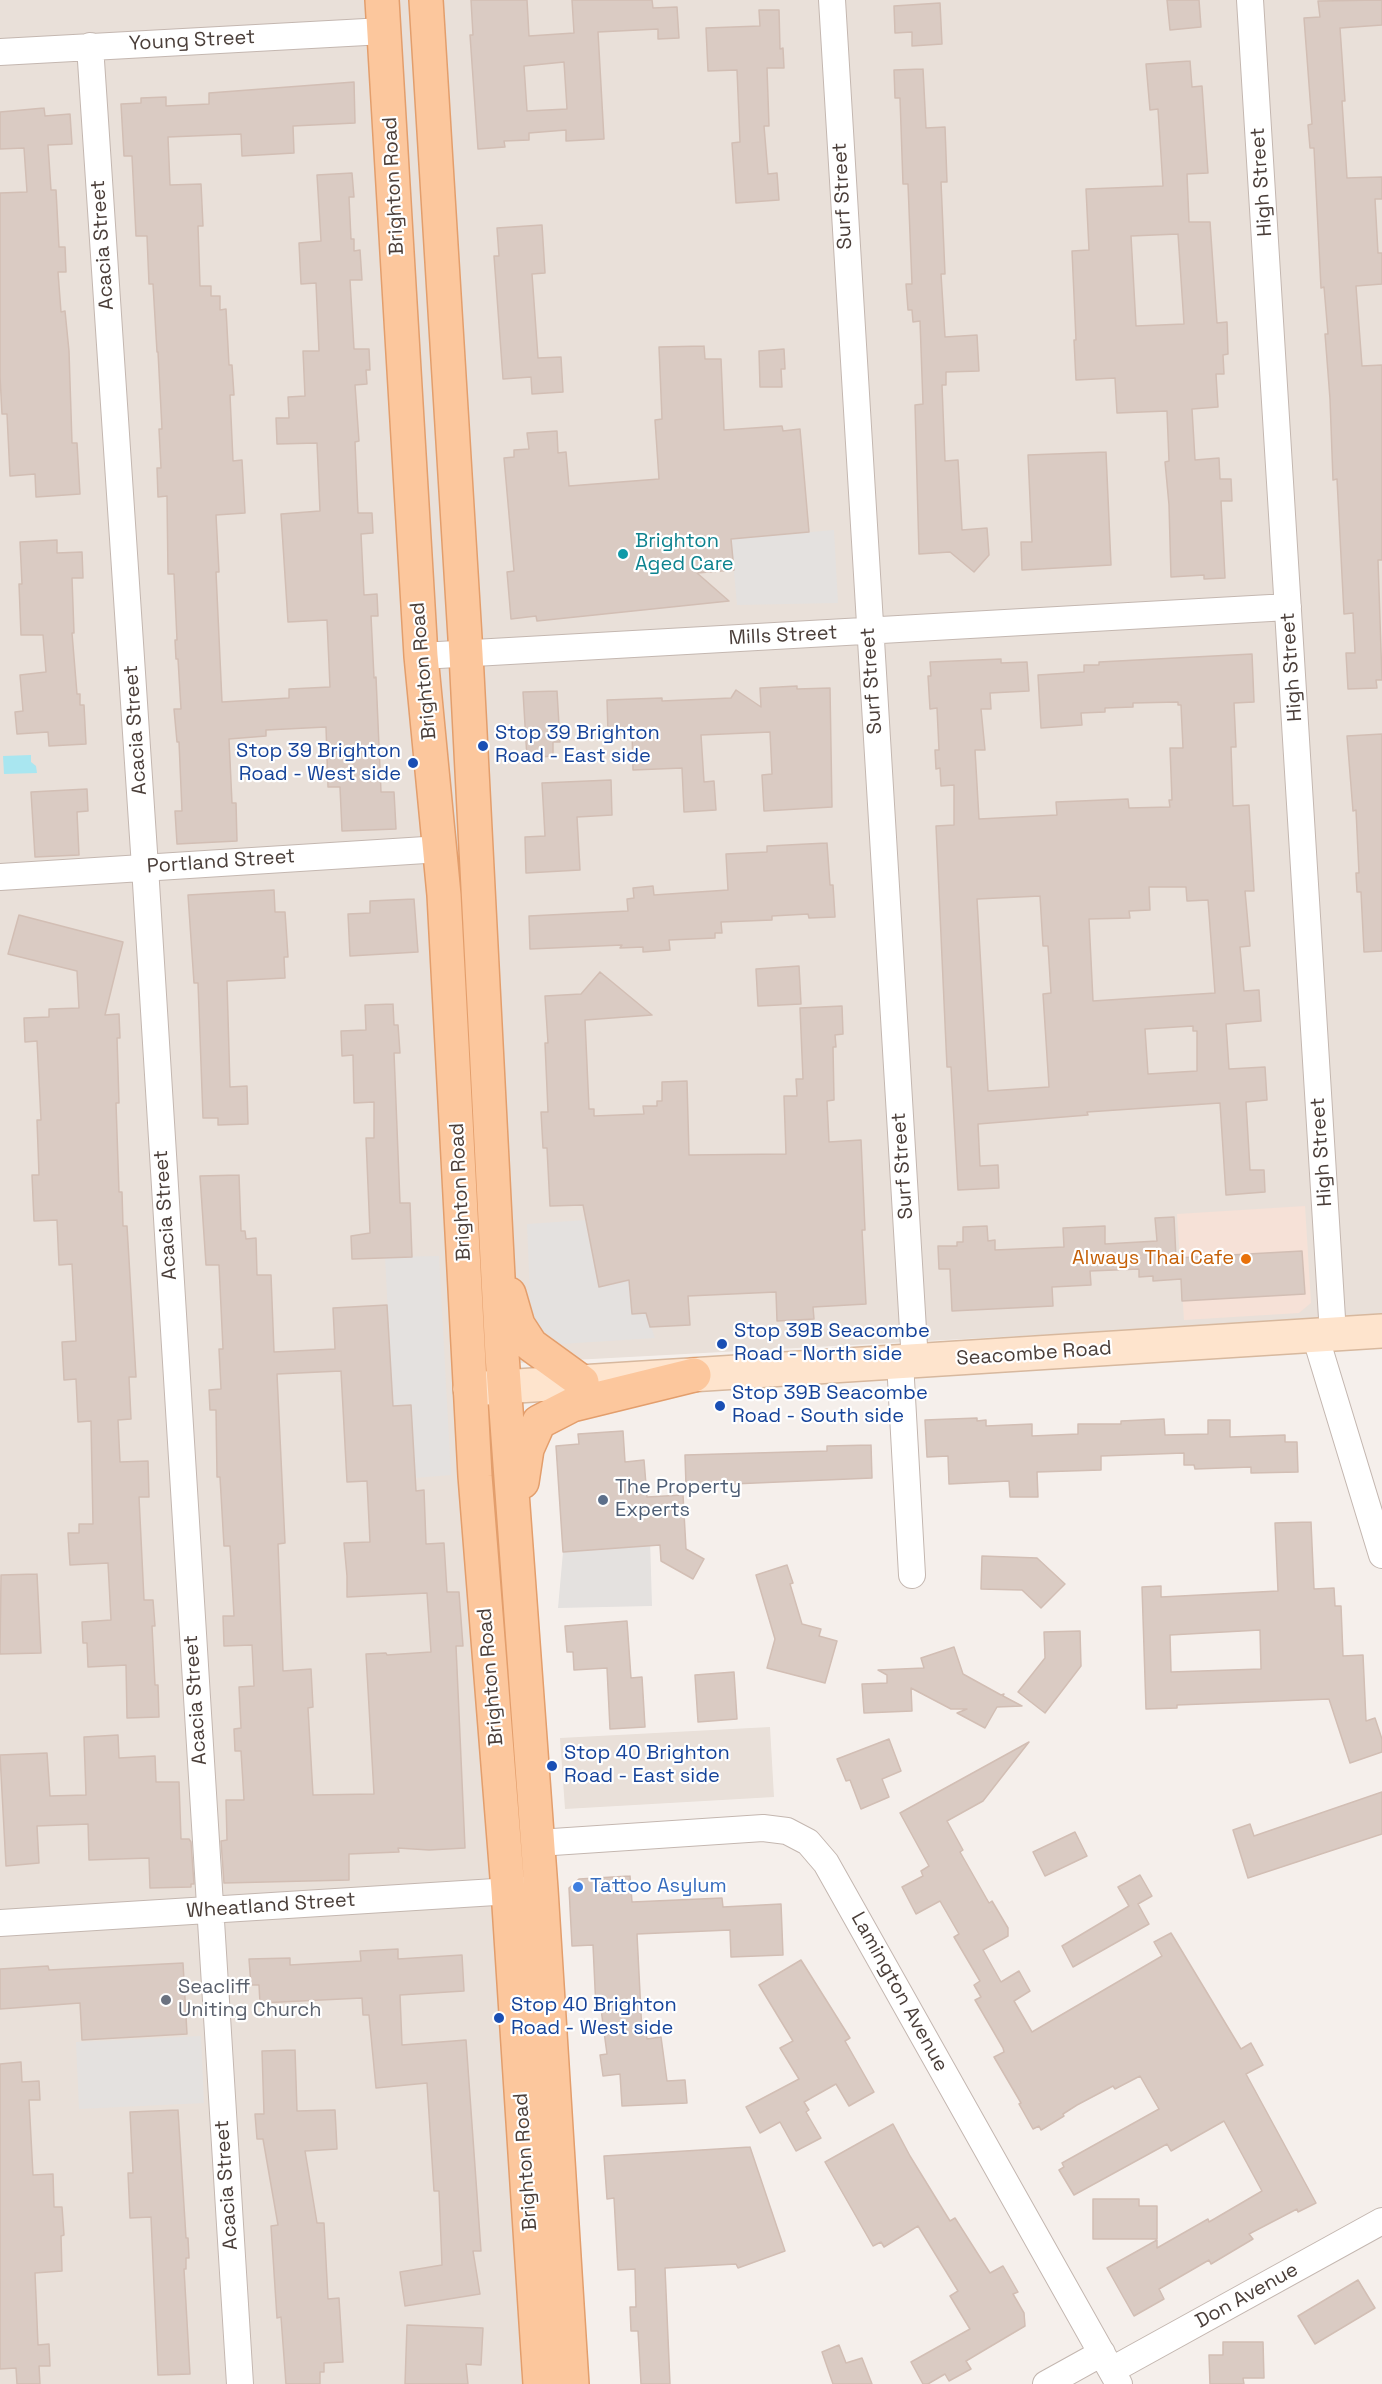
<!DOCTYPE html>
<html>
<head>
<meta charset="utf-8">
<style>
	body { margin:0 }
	canvas { display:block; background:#f5efeb }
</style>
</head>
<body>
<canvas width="1382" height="2384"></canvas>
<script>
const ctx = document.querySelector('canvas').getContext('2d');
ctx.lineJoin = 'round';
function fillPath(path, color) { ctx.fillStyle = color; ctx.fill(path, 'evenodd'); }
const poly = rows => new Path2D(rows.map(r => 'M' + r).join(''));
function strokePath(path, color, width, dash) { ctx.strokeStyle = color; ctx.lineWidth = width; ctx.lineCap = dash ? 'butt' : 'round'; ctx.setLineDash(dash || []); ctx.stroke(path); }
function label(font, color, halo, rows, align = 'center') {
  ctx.font = font + ' "Space Grotesk",sans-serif'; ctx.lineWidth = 4.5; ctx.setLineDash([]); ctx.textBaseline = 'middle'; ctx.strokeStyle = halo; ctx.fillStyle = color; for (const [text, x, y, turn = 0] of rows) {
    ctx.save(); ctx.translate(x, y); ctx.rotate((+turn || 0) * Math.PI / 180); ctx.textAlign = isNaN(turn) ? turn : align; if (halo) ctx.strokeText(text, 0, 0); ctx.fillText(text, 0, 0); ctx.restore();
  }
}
fillPath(poly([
	[0,0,1382,0,1382,1314,1131,1330,462,1366,522,2384,0,2384],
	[770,1727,774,1797,565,1809,560,1738]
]), '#e9e0d9');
fillPath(poly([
	[1305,1206,1311,1303,1299,1313,1184,1320,1177,1214]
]), '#f6e1d7');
fillPath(poly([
	[834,530,838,603,737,605,731,539],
	[586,1220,599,1286,629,1280,632,1314,646,1313,655,1338,561,1344,531,1321,527,1224],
	[439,1256,451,1475,415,1478,411,1406,393,1406,385,1257],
	[650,1539,652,1606,558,1608,563,1552,627,1547],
	[201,2036,204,2103,79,2109,76,2042]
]), '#e4e1df');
fillPath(poly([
	[31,755,31,762,36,766,37,773,4,774,3,756]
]), '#a9e6f0');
const building = poly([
	[471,0,527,0,529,36,574,33,572,0,652,0,653,8,677,7,679,38,658,39,658,29,598,32,604,139,566,141,566,130,529,133,529,140,504,141,505,147,478,149,470,35,473,35,471,0],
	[564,62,567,109,527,111,524,66,564,62],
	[1167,0,1199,0,1201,27,1170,30,1167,0],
	[1382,0,1382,25,1340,28,1345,101,1342,101,1347,178,1382,177,1382,199,1375,199,1378,253,1382,253,1382,284,1356,286,1362,366,1382,365,1382,560,1378,560,1382,680,1376,680,1377,688,1348,689,1346,653,1355,653,1353,613,1344,614,1337,479,1333,480,1330,399,1325,334,1328,334,1324,287,1321,288,1314,148,1310,148,1308,125,1312,124,1304,18,1320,17,1318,1,1382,0],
	[940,3,942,44,912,46,912,32,895,33,894,6,940,3],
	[759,10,779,10,780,49,783,48,784,68,767,68,769,126,764,126,768,174,777,173,779,200,736,203,732,143,740,142,737,70,708,71,706,28,760,26,759,10],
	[1190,61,1192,87,1202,86,1208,173,1187,174,1189,222,1210,222,1217,323,1227,322,1228,354,1223,355,1224,374,1216,374,1218,407,1192,409,1195,460,1219,458,1220,479,1231,479,1232,501,1221,501,1225,578,1204,579,1204,575,1171,577,1169,505,1165,462,1169,461,1167,411,1117,413,1115,378,1076,380,1074,340,1076,340,1072,251,1089,250,1086,189,1163,186,1158,109,1150,110,1146,64,1190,61],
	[1178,234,1184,324,1136,326,1131,236,1178,234],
	[923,69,926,128,945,127,947,182,941,182,945,274,941,274,945,337,977,335,979,371,946,372,946,385,942,385,945,461,958,460,962,530,987,528,989,555,974,572,950,552,919,554,915,405,923,404,920,321,913,322,912,310,908,310,906,284,912,284,908,184,903,184,900,98,895,98,894,70,923,69],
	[354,82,355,123,293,126,294,153,242,156,241,134,168,137,170,185,201,184,203,226,198,226,200,286,211,286,211,296,220,296,220,310,226,309,229,365,232,365,234,395,230,395,233,461,242,460,245,513,216,515,219,572,216,572,222,702,289,698,289,689,330,687,327,620,288,622,281,514,320,511,317,443,277,444,276,418,289,418,288,397,305,396,303,351,319,351,316,283,301,284,299,243,321,241,317,175,352,173,354,197,349,197,351,239,354,239,354,251,360,250,362,280,350,280,354,349,369,349,370,370,366,370,367,384,355,385,359,441,355,442,358,513,372,513,373,533,361,534,364,595,377,594,378,616,371,616,374,678,376,677,381,792,394,792,396,829,342,831,340,787,328,787,326,727,266,730,266,736,229,739,232,803,236,803,237,841,177,844,175,811,182,811,179,742,177,742,174,709,181,709,178,659,176,659,175,640,177,640,174,574,168,574,167,496,158,497,157,468,161,468,159,429,162,429,158,352,157,352,153,284,149,284,147,236,136,236,132,156,124,156,121,104,141,103,141,98,166,97,166,106,209,104,209,93,354,82],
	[44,108,45,116,70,114,72,144,48,145,51,190,56,190,59,247,65,247,66,272,58,272,61,312,65,311,69,351,72,443,77,443,80,494,36,497,35,474,10,476,7,414,2,414,0,376,0,193,27,192,24,148,0,149,0,112,44,108],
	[542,225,545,273,532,274,538,358,561,357,563,392,532,394,531,377,503,379,494,256,499,256,497,228,542,225],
	[704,346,705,359,721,359,724,430,782,426,783,431,800,429,809,532,731,539,734,570,697,573,729,601,537,621,536,616,511,619,507,572,514,571,504,458,514,457,514,450,529,449,527,433,557,431,558,453,566,452,569,486,659,479,655,420,662,419,659,347,704,346],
	[784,349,785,369,781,369,782,387,760,387,759,351,784,349],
	[1106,452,1111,565,1022,570,1021,542,1032,542,1028,455,1106,452],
	[57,540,57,553,82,552,83,578,72,578,74,633,72,633,77,694,80,694,80,705,84,705,86,744,49,746,48,732,17,734,15,712,23,711,20,675,46,672,43,635,21,635,19,584,22,584,20,542,57,540],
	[1252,654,1254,702,1234,703,1236,747,1231,747,1233,806,1249,805,1254,891,1245,891,1250,946,1240,947,1244,991,1259,990,1261,1021,1226,1024,1229,1069,1265,1067,1267,1100,1246,1102,1250,1170,1264,1170,1265,1192,1226,1195,1220,1103,1087,1112,1088,1115,978,1124,980,1166,998,1165,999,1188,958,1190,951,1067,947,1067,936,826,954,825,954,785,941,786,940,768,936,769,935,750,939,750,937,708,930,709,928,676,931,676,930,662,1001,659,1001,663,1027,662,1029,691,990,693,991,709,981,709,985,750,975,750,979,819,1057,815,1056,802,1128,799,1129,808,1170,807,1169,800,1172,800,1170,748,1183,748,1181,705,1178,705,1178,702,1133,703,1133,707,1105,708,1105,712,1081,713,1082,725,1041,728,1038,675,1084,672,1084,665,1099,665,1099,662,1252,654],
	[1149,887,1186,887,1187,901,1208,900,1215,993,1093,1001,1089,919,1130,918,1129,911,1150,910,1149,887],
	[1040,896,1043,946,1048,946,1051,993,1043,994,1049,1087,988,1091,977,899,1040,896],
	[1193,1026,1193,1031,1197,1031,1197,1071,1148,1074,1145,1029,1193,1026],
	[797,686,797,689,830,688,832,807,764,811,762,775,772,774,770,732,701,735,704,782,714,781,716,810,684,812,682,768,633,770,632,732,608,733,607,700,662,698,662,701,731,698,736,690,761,707,760,688,797,686],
	[557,691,560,742,553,742,553,756,527,758,523,692,557,691],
	[1382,734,1382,951,1364,952,1361,892,1357,892,1356,873,1359,873,1356,810,1353,811,1347,736,1382,734],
	[611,780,612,815,577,817,580,870,526,873,525,837,545,836,542,783,611,780],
	[87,789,88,811,77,812,79,855,35,857,31,792,87,789],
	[827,843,830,885,833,885,835,917,809,918,808,914,772,916,772,920,721,922,722,933,715,933,715,938,669,940,670,950,643,952,643,947,620,948,622,945,530,949,529,916,628,911,627,899,634,898,633,888,653,886,654,895,728,890,726,854,767,852,767,846,827,843],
	[274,890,275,912,285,912,288,957,284,957,285,978,227,981,230,1087,247,1086,248,1124,218,1125,218,1118,203,1118,198,983,194,983,188,895,274,890],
	[414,899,418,952,350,956,348,914,370,913,370,901,414,899],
	[19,915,123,942,105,1015,119,1014,120,1038,117,1038,119,1103,116,1103,119,1192,122,1192,123,1226,127,1226,136,1377,129,1377,131,1419,118,1420,120,1462,148,1461,149,1497,139,1497,144,1600,153,1600,155,1626,152,1626,155,1685,158,1685,159,1717,127,1718,126,1665,88,1667,87,1643,83,1643,82,1622,111,1620,108,1563,70,1565,68,1533,79,1533,79,1524,93,1524,91,1421,78,1422,76,1379,64,1380,62,1342,76,1341,72,1264,59,1265,57,1220,34,1221,32,1175,39,1175,37,1120,41,1120,37,1041,25,1042,24,1018,49,1017,49,1009,79,1008,77,971,8,954,19,915],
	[799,966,801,1004,758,1006,756,969,799,966],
	[600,972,652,1015,585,1020,589,1109,594,1109,594,1116,644,1114,643,1106,657,1106,657,1101,662,1101,662,1082,687,1081,689,1155,786,1154,784,1096,797,1096,796,1079,803,1079,800,1008,842,1006,843,1034,835,1035,836,1047,833,1047,834,1100,827,1101,829,1142,861,1140,865,1230,862,1230,866,1304,813,1307,814,1319,777,1321,776,1292,688,1296,690,1325,650,1327,646,1313,632,1314,629,1280,599,1287,583,1205,550,1206,547,1148,543,1148,541,1112,548,1112,545,1043,548,1043,545,996,581,994,600,972],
	[393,1004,394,1025,398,1025,400,1053,394,1053,400,1203,410,1203,412,1257,352,1259,351,1236,370,1233,366,1138,374,1138,374,1102,354,1103,353,1055,342,1056,341,1031,366,1030,365,1005,393,1004],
	[239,1175,241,1231,245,1231,246,1239,256,1238,257,1275,271,1275,274,1352,335,1349,333,1308,387,1305,393,1406,411,1405,416,1491,424,1490,426,1544,444,1543,447,1592,459,1592,463,1646,456,1646,465,1848,429,1850,398,1848,399,1852,349,1854,349,1880,224,1883,221,1841,227,1840,226,1800,244,1800,241,1751,235,1751,234,1729,241,1728,239,1687,254,1686,252,1645,224,1646,223,1616,234,1616,230,1546,224,1546,220,1477,217,1477,216,1410,210,1410,209,1390,221,1389,219,1349,223,1349,219,1265,206,1265,200,1176,239,1175],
	[341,1371,347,1482,367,1481,370,1542,344,1543,347,1576,347,1597,427,1593,431,1652,387,1655,386,1653,366,1654,374,1794,313,1795,308,1708,313,1707,311,1669,283,1671,278,1544,285,1543,277,1374,341,1371],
	[1174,1217,1176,1258,1302,1251,1305,1294,1182,1301,1181,1279,1153,1281,1153,1276,1139,1277,1139,1269,1090,1271,1091,1285,1052,1287,1053,1306,952,1311,950,1269,939,1269,938,1246,957,1246,957,1242,963,1242,963,1227,987,1226,988,1241,995,1240,995,1250,1064,1247,1063,1228,1105,1226,1105,1244,1157,1241,1155,1218,1174,1217],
	[977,1418,977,1421,986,1420,986,1426,1032,1424,1032,1436,1078,1434,1078,1424,1121,1424,1121,1421,1164,1419,1165,1435,1208,1434,1208,1420,1230,1420,1230,1437,1285,1435,1285,1442,1297,1442,1298,1472,1251,1473,1251,1467,1195,1469,1194,1465,1184,1465,1184,1453,1101,1456,1101,1470,1037,1472,1038,1497,1010,1497,1009,1481,949,1484,948,1456,927,1457,925,1420,977,1418],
	[623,1431,625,1462,644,1460,647,1497,683,1495,686,1549,704,1559,693,1579,661,1561,660,1545,563,1552,556,1446,579,1444,578,1434,623,1431],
	[871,1445,872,1478,686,1486,685,1455,827,1451,827,1446,871,1445],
	[1311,1522,1314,1589,1334,1588,1335,1606,1341,1606,1343,1656,1363,1655,1366,1721,1375,1718,1382,1739,1382,1752,1350,1763,1329,1699,1177,1705,1177,1708,1146,1709,1142,1587,1161,1586,1161,1597,1278,1591,1275,1523,1311,1522],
	[1260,1630,1261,1669,1171,1672,1170,1635,1260,1630],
	[982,1556,1037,1558,1065,1584,1041,1608,1022,1590,981,1589,982,1556],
	[787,1565,793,1583,790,1584,802,1624,821,1629,819,1636,837,1641,825,1683,767,1668,775,1639,756,1575,787,1565],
	[37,1574,41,1653,0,1654,1,1575,37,1574],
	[627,1621,631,1678,642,1677,645,1727,610,1729,607,1668,574,1670,573,1652,567,1652,565,1626,627,1621],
	[1080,1631,1081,1666,1045,1713,1018,1692,1045,1658,1044,1632,1080,1631],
	[954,1647,963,1674,1001,1695,1004,1694,1003,1696,1022,1706,997,1707,985,1728,957,1713,967,1709,951,1709,911,1688,912,1711,864,1713,862,1684,887,1683,887,1675,878,1670,924,1668,921,1658,954,1647],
	[734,1672,737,1719,698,1722,695,1675,734,1672],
	[118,1735,119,1758,155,1756,156,1782,179,1782,181,1839,189,1839,191,1842,194,1884,191,1884,191,1887,150,1888,149,1858,89,1860,88,1824,37,1826,39,1863,6,1866,0,1755,47,1753,50,1796,86,1795,84,1737,118,1735],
	[889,1739,901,1771,882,1779,889,1797,861,1809,850,1780,846,1781,837,1759,889,1739],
	[1029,1742,983,1801,947,1821,963,1850,960,1852,989,1903,992,1901,1008,1928,1008,1936,983,1950,1001,1982,1019,1971,1030,1991,1014,2001,1032,2032,1162,1956,1154,1942,1171,1933,1241,2049,1251,2043,1263,2065,1246,2074,1316,2203,1298,2212,1297,2209,1249,2234,1253,2239,1211,2264,1209,2260,1159,2289,1164,2299,1134,2316,1107,2268,1157,2240,1157,2248,1208,2219,1209,2222,1262,2191,1224,2121,1171,2151,1167,2144,1074,2195,1059,2170,1064,2167,1062,2163,1159,2109,1140,2076,1115,2089,1113,2086,1077,2105,1063,2114,1064,2116,1041,2130,1039,2126,1033,2129,1019,2104,1021,2103,994,2057,1004,2052,1003,2048,975,2000,981,1997,974,1985,980,1981,954,1937,959,1934,940,1901,916,1914,902,1887,923,1876,921,1871,929,1866,900,1813,1029,1742],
	[1382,1792,1382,1834,1248,1878,1233,1830,1250,1824,1254,1836,1382,1792],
	[1075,1832,1087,1856,1045,1876,1033,1852,1075,1832],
	[1140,1875,1152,1896,1138,1904,1149,1924,1073,1967,1062,1946,1129,1906,1118,1887,1140,1875],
	[630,1876,632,1902,722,1898,723,1907,781,1904,783,1955,731,1957,730,1930,637,1934,642,2033,646,2032,647,2039,661,2037,667,2081,685,2080,687,2103,622,2106,620,2074,603,2076,600,2055,607,2054,601,2009,596,2009,593,1945,572,1946,569,1888,579,1879,630,1876],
	[398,1949,398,1959,462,1955,464,1991,400,1995,402,2045,466,2040,481,2251,473,2251,480,2294,405,2306,400,2272,442,2265,439,2191,434,2191,427,2083,376,2088,369,2015,363,2015,362,1998,260,2003,259,1985,251,1985,249,1959,290,1958,290,1965,361,1961,360,1951,398,1949],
	[801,1960,850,2038,845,2041,874,2092,849,2106,836,2084,804,2102,809,2110,806,2112,821,2138,796,2151,780,2122,760,2133,746,2107,799,2079,780,2048,793,2041,759,1985,801,1960],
	[183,1963,187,2034,82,2040,80,2003,0,2009,0,1969,48,1966,49,1970,183,1963],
	[295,2050,297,2111,335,2110,337,2149,305,2151,317,2223,324,2223,328,2299,339,2298,343,2362,324,2363,324,2372,320,2372,320,2384,286,2384,281,2317,277,2318,271,2226,278,2225,263,2139,257,2139,255,2114,264,2114,262,2051,295,2050],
	[21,2062,22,2082,39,2081,40,2100,29,2100,33,2175,53,2174,54,2207,62,2207,64,2235,61,2236,62,2271,35,2273,38,2345,49,2344,50,2366,39,2366,40,2384,17,2384,16,2368,0,2369,0,2064,21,2062],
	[178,2110,186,2238,188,2238,189,2258,186,2258,186,2269,184,2269,190,2374,158,2375,151,2217,130,2218,128,2173,133,2173,130,2112,178,2110],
	[893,2124,910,2156,950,2221,955,2218,990,2273,1003,2266,1018,2292,1013,2294,1024,2313,1025,2326,966,2361,971,2369,949,2381,945,2374,928,2384,923,2384,911,2362,970,2329,950,2296,958,2291,918,2226,884,2247,881,2242,873,2246,825,2162,893,2124],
	[750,2147,785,2251,738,2268,736,2264,665,2268,670,2384,641,2384,638,2331,631,2331,630,2307,636,2307,635,2269,618,2270,614,2198,607,2199,604,2156,750,2147],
	[1093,2199,1139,2199,1139,2206,1157,2206,1157,2239,1093,2239,1093,2199],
	[1358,2280,1375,2308,1315,2344,1298,2316,1358,2280],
	[407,2325,483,2328,481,2365,466,2364,468,2384,405,2384,407,2325],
	[1223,2342,1263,2342,1264,2378,1243,2378,1244,2384,1210,2384,1209,2355,1223,2355,1223,2342],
	[839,2345,846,2363,862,2358,872,2384,833,2384,822,2352,839,2345]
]);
fillPath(building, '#dacbc3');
strokePath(building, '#d2beb4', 1.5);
const street = poly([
	[832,0,915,1362],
	[1250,0,1333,1334],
	[90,46,145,867,240,2384],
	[0,52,384,31],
	[421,656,1288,607],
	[0,877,441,849],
	[1315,1335,1382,1555],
	[900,1362,912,1575],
	[538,1843,763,1828,787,1831,808,1842,826,1863,1119,2384],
	[0,1923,527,1890],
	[1112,2370,1382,2221],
	[1046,2384,1102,2353]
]);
const secondary = poly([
	[470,1389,1382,1331]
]);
const primary = poly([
	[382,0,421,656,444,895,475,1476,508,1890,540,2384],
	[426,0,466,654,502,1355,541,1889,572,2384],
	[509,1294,518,1325,531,1345,582,1382],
	[522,1482,527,1449,539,1422,572,1405,694,1375]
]);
strokePath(street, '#c4b7b0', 28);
strokePath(secondary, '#d7b89e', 36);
strokePath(primary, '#e39e6c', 36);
strokePath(street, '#fff', 26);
strokePath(secondary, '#fee4cd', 33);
strokePath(primary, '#fcc79d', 33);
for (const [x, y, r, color] of [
	[623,554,6,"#0f9aa8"],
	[483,746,6,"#1a4fb4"],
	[413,763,6,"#1a4fb4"],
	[1246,1259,6,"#e8710a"],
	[722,1344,6,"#1a4fb4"],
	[720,1406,6,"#1a4fb4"],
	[603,1500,6,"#5c6f8a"],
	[552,1766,6,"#1a4fb4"],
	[578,1887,6,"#3f7fe0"],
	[166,2000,6,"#6b7280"],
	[499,2018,6,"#1a4fb4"]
]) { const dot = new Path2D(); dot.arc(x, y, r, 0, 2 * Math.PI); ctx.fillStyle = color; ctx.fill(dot); strokePath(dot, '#fff', 2); }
label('20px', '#4a3e39', '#fff', [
	["Young Street",192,41,-3],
	["High Street",1262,182,-94],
	["Brighton Road",394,186,-93],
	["Surf Street",843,196,-93],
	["Acacia Street",103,245,-94],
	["Mills Street",783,636,-3],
	["High Street",1292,667,-94],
	["Brighton Road",424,671,-95],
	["Surf Street",872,681,-94],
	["Acacia Street",136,730,-94],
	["Portland Street",221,862,-4],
	["High Street",1322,1152,-94],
	["Surf Street",903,1166,-94],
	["Brighton Road",461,1192,-93],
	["Acacia Street",166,1215,-94],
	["Seacombe Road",1034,1354,-4],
	["Brighton Road",491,1677,-95],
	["Acacia Street",196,1700,-94],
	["Wheatland Street",271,1906,-4],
	["Lamington Avenue",899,1992,61],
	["Brighton Road",526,2162,-94],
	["Acacia Street",227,2185,-94],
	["Don Avenue",1247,2296,-29]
]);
label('20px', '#0d838f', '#fff', [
	["Brighton",635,542],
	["Aged Care",635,565]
], 'left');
label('20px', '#164399', '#fff', [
	["Stop 39 Brighton",495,734],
	["Road - East side",495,757],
	["Stop 39 Brighton",401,752,"right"],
	["Road - West side",401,775,"right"],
	["Stop 39B Seacombe",734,1332],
	["Road - North side",734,1355],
	["Stop 39B Seacombe",732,1394],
	["Road - South side",732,1417],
	["Stop 40 Brighton",564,1754],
	["Road - East side",564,1777],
	["Stop 40 Brighton",511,2006],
	["Road - West side",511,2029]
], 'left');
label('20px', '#c56008', '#fff', [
	["Always Thai Cafe",1234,1259]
], 'right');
label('20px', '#4e5e75', '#fff', [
	["The Property",615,1488],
	["Experts",615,1511]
], 'left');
label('20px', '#366cbe', '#fff', [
	["Tattoo Asylum",590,1887]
], 'left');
label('20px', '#5b616d', '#fff', [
	["Seacliff",178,1988],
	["Uniting Church",178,2011]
], 'left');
</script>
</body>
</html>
